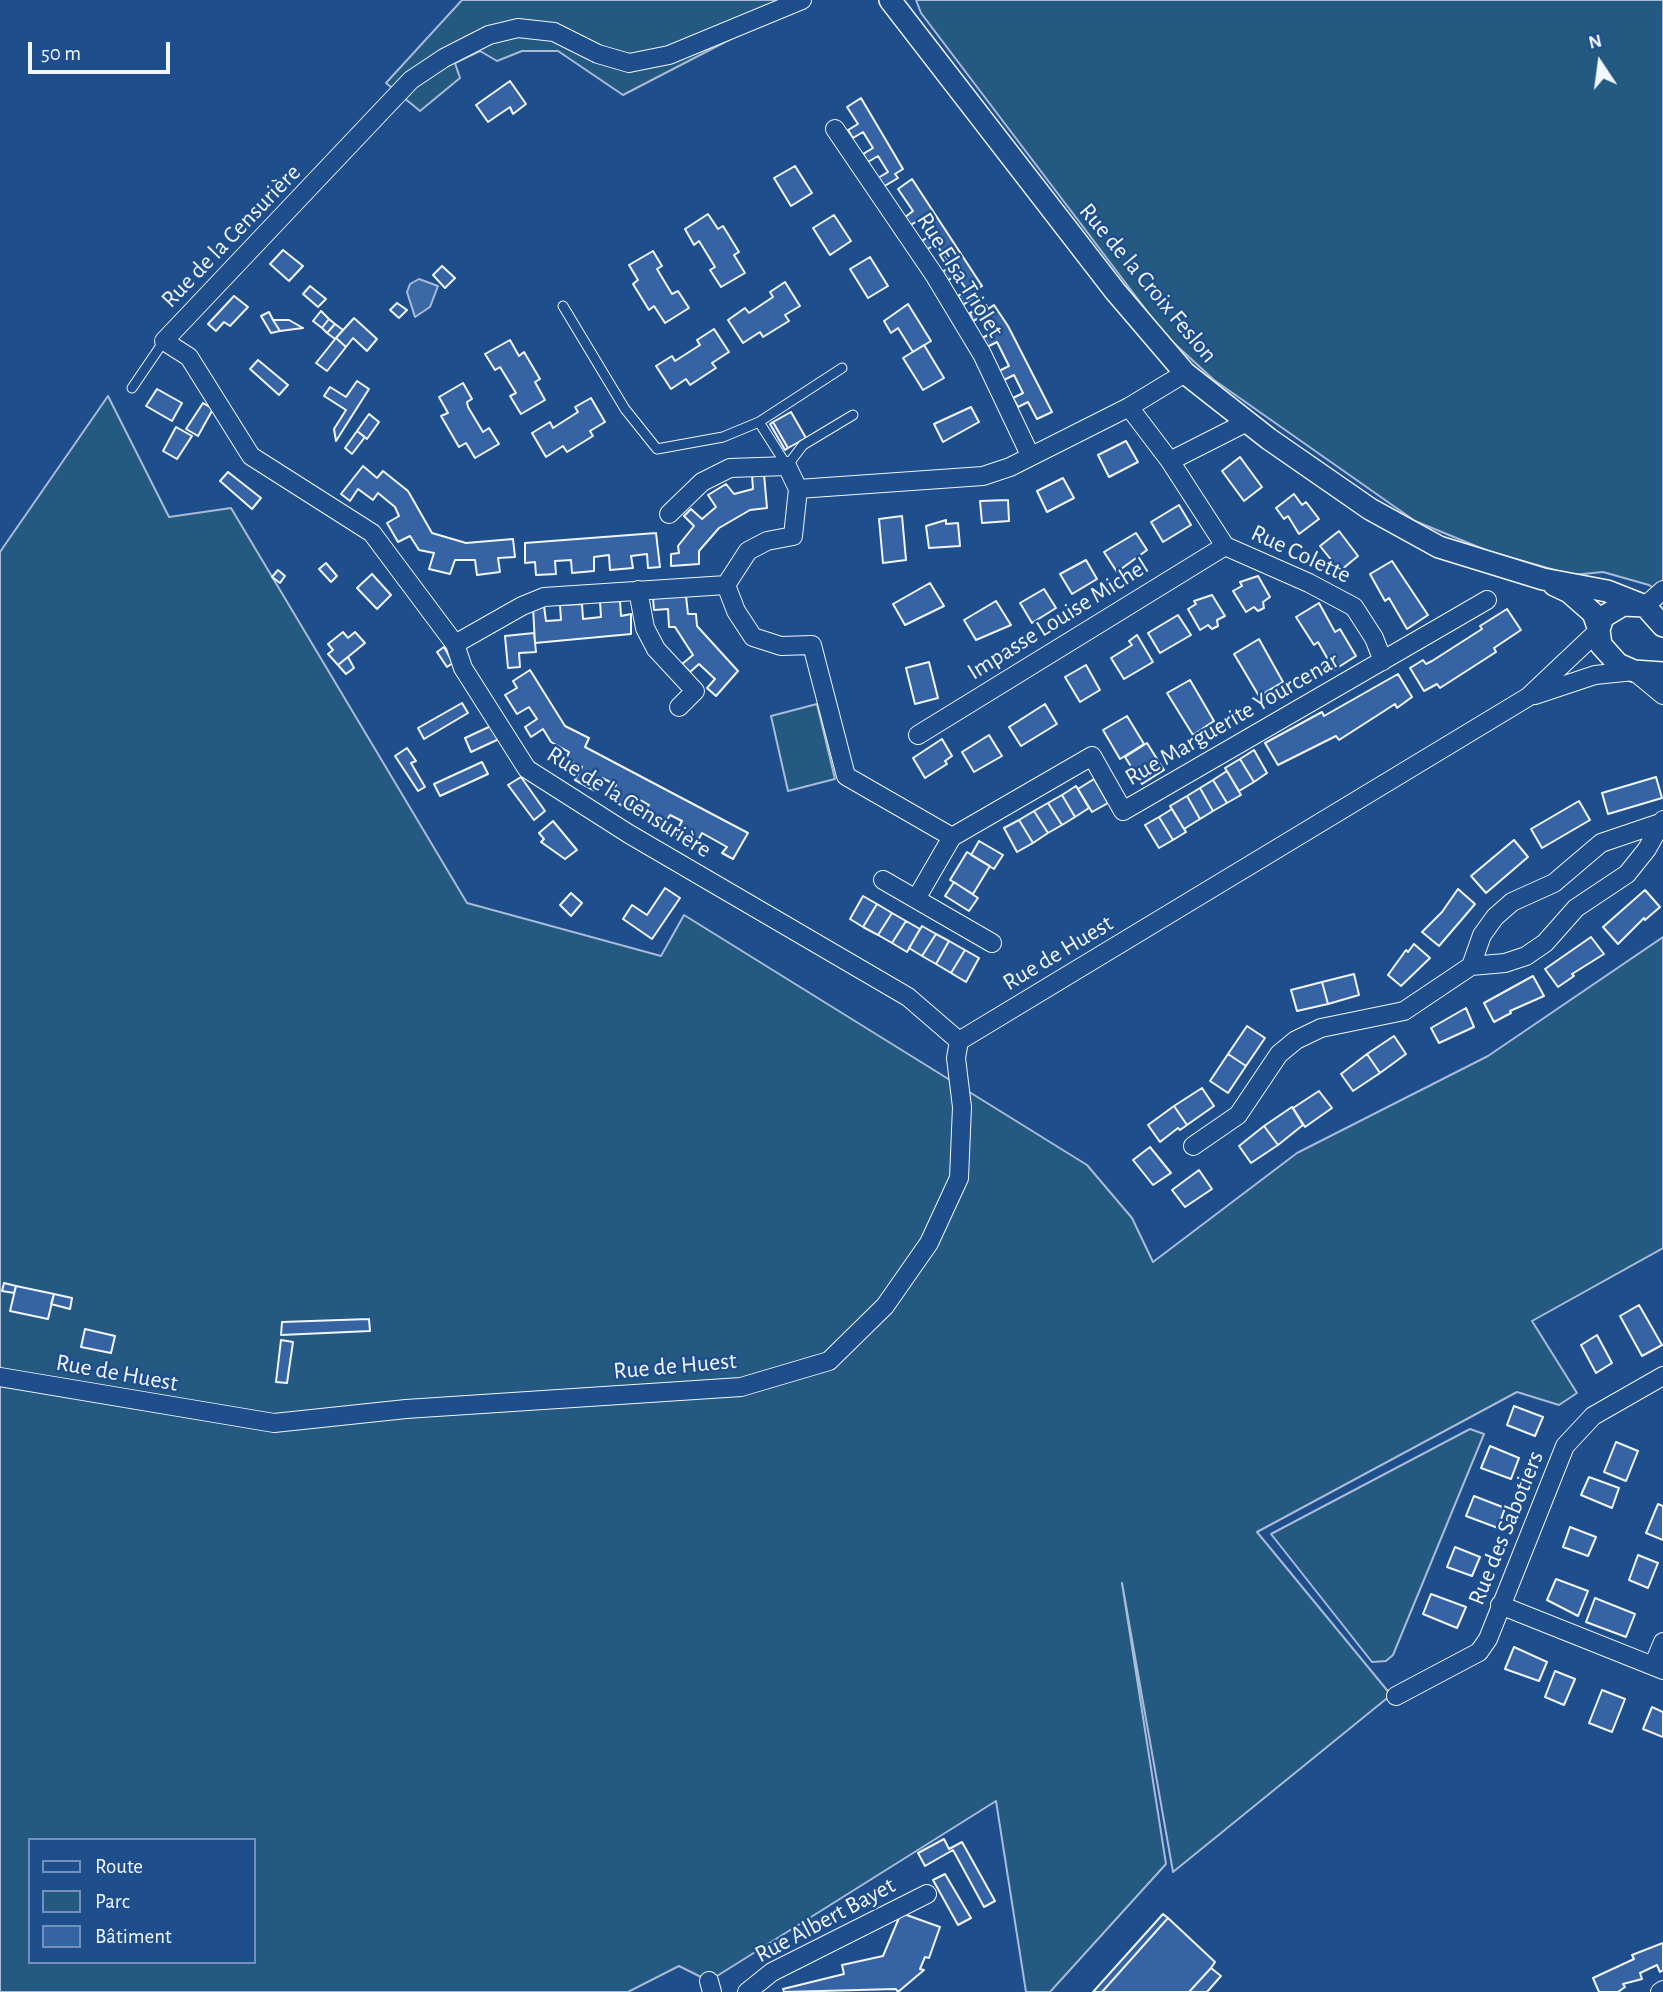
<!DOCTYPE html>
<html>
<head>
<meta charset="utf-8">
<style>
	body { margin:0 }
	#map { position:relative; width:1663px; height:1992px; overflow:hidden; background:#1f4e8c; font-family:"Alegreya Sans",sans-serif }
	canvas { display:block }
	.legend { position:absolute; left:28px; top:1838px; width:228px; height:126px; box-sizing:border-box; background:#1f4e8c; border:2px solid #7391ba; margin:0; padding:9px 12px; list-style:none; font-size:21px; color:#f2f6ff }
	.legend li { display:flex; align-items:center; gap:14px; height:35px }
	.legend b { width:35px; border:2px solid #7391ba }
	.north { position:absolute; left:1565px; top:28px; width:70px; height:70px; -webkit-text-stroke:5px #1f4e8c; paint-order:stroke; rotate:347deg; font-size:19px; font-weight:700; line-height:28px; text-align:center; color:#f2f6ff }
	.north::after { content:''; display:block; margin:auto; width:24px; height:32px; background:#f2f6ff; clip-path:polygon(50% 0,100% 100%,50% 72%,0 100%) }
	.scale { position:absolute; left:28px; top:42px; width:142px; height:32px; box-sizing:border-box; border:4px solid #f2f6ff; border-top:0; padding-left:9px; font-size:21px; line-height:24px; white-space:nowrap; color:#f2f6ff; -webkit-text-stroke:5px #1f4e8c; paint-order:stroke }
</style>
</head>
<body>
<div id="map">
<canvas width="1663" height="1992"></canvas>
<ul class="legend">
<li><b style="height:9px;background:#1f4e8c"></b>Route</li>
<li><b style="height:19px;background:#245a82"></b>Parc</li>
<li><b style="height:19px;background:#3563a3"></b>Bâtiment</li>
</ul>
<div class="north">N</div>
<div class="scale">50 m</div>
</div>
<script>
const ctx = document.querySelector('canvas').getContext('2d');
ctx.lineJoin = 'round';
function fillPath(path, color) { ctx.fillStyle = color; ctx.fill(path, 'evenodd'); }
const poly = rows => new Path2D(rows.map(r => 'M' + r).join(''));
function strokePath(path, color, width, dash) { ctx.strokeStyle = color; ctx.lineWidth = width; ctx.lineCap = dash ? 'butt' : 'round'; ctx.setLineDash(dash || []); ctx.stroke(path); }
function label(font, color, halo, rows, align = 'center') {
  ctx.font = font + ' "Alegreya Sans",sans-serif'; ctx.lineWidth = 5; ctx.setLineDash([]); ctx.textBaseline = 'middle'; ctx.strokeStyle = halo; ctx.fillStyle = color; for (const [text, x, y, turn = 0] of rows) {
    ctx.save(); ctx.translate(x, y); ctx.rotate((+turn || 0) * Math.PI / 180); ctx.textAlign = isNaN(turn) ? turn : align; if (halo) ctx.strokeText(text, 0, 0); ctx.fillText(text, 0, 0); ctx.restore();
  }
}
const green = poly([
	[462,0,806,0,623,95,558,51,522,51,497,61,480,51,455,63,460,78,420,111,386,83,462,0],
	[916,0,1663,0,1663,594,1649,585,1603,572,1572,575,1488,551,1415,521,1214,380,1165,335,921,13,916,0],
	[108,396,169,517,231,508,467,903,661,956,684,915,1087,1165,1132,1218,1153,1262,1297,1153,1488,1056,1663,937,1663,1248,1532,1321,1577,1393,1559,1405,1517,1392,1257,1532,1391,1695,1173,1872,1122,1583,1166,1864,1050,1992,1026,1992,996,1801,709,1981,679,1966,628,1992,0,1992,0,552,108,396],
	[30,1840,254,1840,254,1962,30,1962,30,1840],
	[817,704,835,779,788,791,771,716,817,704],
	[1470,1429,1484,1434,1393,1655,1386,1661,1372,1662,1271,1534,1470,1429]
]);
fillPath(green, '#245a82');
strokePath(green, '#a8bbd7', 2);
const water = poly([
	[419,279,438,286,430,307,415,317,407,292,410,284,419,279]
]);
fillPath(water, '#3b69a3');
strokePath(water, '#a8bbd7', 2);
const building = poly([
	[510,81,526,104,513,114,510,107,488,122,476,105,510,81],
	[861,98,903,169,895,174,898,178,883,187,878,178,888,172,878,156,868,162,863,154,873,148,863,132,853,138,848,130,858,124,847,107,861,98],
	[795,166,812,193,791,206,774,178,795,166],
	[912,179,982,286,975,291,977,295,963,305,958,296,967,290,956,275,947,281,941,273,951,266,936,244,926,250,920,242,930,236,919,220,909,226,904,218,913,211,898,189,912,179],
	[708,214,718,229,723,226,739,252,734,255,745,273,721,287,710,270,715,267,699,241,694,245,685,229,708,214],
	[834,215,851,241,830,255,813,228,834,215],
	[283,250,303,266,289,281,270,264,283,250],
	[653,251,662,266,657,269,672,294,678,291,689,308,665,323,654,306,649,310,633,284,638,280,629,265,653,251],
	[870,257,888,286,868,298,850,269,870,257],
	[442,266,455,278,445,288,433,275,442,266],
	[785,282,800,306,785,315,789,321,763,337,760,332,743,343,728,320,745,308,749,313,773,297,770,292,785,282],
	[310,286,326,299,318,307,303,294,310,286],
	[234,296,248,307,230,326,224,322,216,331,208,324,234,296],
	[397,303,407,310,399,318,390,310,397,303],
	[908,304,931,341,913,352,898,328,891,333,884,321,908,304],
	[986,305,988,309,994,305,1008,326,1052,412,1037,419,1028,402,1018,407,1013,398,1023,393,1014,375,1004,380,999,371,1009,366,997,342,987,347,982,338,992,333,983,316,973,321,970,313,986,305],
	[321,311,329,319,322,328,313,321,321,311],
	[269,312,273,320,280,331,271,333,261,316,269,312],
	[354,318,377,339,367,351,353,338,346,347,336,338,354,318],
	[329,319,335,324,327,333,322,328,329,319],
	[273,320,289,320,303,328,280,331,273,320],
	[335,324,343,330,335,339,327,333,335,324],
	[714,329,729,352,712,363,716,368,690,385,686,379,671,389,656,366,672,356,675,361,700,345,697,340,714,329],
	[336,338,346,347,327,371,316,363,336,338],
	[510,340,519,356,524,352,540,379,535,382,545,400,521,414,510,396,516,393,500,367,495,370,485,354,510,340],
	[924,345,944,378,923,390,903,358,924,345],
	[258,360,288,385,279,395,250,369,258,360],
	[357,381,369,389,336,441,334,429,346,410,324,396,330,387,346,397,357,381],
	[463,383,472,399,467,402,468,407,483,432,489,428,499,444,475,458,466,443,459,447,441,416,448,413,439,397,463,383],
	[157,389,182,403,172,421,146,406,157,389],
	[591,398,605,422,590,431,593,436,567,452,563,446,546,457,532,433,550,422,553,428,578,412,575,407,591,398],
	[203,403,213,409,198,436,186,429,203,403],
	[971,407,979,422,943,442,934,424,971,407],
	[791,412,806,438,788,448,773,422,791,412],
	[369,414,379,422,367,439,357,431,369,414],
	[773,422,788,448,785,450,770,424,773,422],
	[176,427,192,436,177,459,163,451,176,427],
	[357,431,365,437,352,454,345,448,357,431],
	[1126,441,1138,462,1109,477,1098,455,1126,441],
	[1240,457,1262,487,1244,501,1222,471,1240,457],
	[363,466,377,478,383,471,408,491,432,533,466,543,513,539,515,557,498,558,500,572,477,575,475,560,455,560,450,574,429,569,434,553,419,550,410,536,398,542,387,523,399,516,395,507,378,493,373,500,358,489,350,501,341,494,363,466],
	[228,472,261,498,252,509,220,481,228,472],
	[764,474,767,508,750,510,719,528,699,551,699,564,671,566,671,554,679,553,678,546,694,526,684,516,691,509,702,519,716,507,708,495,726,484,734,494,753,489,752,475,764,474],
	[1063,478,1074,498,1047,512,1037,491,1063,478],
	[1294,494,1302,505,1306,502,1319,519,1299,534,1288,516,1284,519,1276,508,1294,494],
	[1008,500,1009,521,982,523,980,501,1008,500],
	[1179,505,1191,525,1163,542,1151,522,1179,505],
	[902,516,906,560,883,563,879,519,902,516],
	[946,520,946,524,958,523,960,546,929,548,926,526,946,520],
	[1339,531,1358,556,1340,571,1320,546,1339,531],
	[656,533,660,567,648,568,647,554,631,556,633,568,610,570,609,555,594,557,594,571,572,573,571,560,555,561,556,574,536,575,535,562,525,563,525,543,656,533],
	[1136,533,1147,550,1117,572,1104,552,1136,533],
	[1086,560,1097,579,1072,594,1060,574,1086,560],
	[1392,561,1428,615,1407,629,1389,598,1385,601,1370,574,1392,561],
	[326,563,337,576,331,582,319,569,326,563],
	[278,570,285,576,280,583,272,577,278,570],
	[372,574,391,595,377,609,357,588,372,574],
	[1258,576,1270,597,1263,602,1264,608,1258,611,1254,607,1246,612,1233,591,1242,586,1240,582,1258,576],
	[930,583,944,606,905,625,893,604,930,583],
	[1044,589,1056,608,1032,623,1020,603,1044,589],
	[1212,595,1225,616,1217,620,1218,626,1212,629,1208,625,1200,630,1188,609,1196,604,1194,601,1212,595],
	[686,596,688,614,696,614,697,626,738,671,716,696,707,688,715,679,699,664,690,672,682,664,693,655,675,627,669,627,668,609,654,610,653,598,686,596],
	[620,601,621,616,631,614,631,634,535,643,533,607,544,606,546,621,561,620,560,605,582,604,583,619,601,617,600,602,620,601],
	[996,601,1011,625,976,640,964,620,996,601],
	[1319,603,1335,632,1340,629,1356,656,1334,670,1318,642,1314,645,1296,617,1319,603],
	[1507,609,1521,630,1494,648,1496,652,1440,688,1437,684,1424,691,1410,668,1423,660,1426,664,1432,661,1482,629,1480,626,1507,609],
	[1178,615,1191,635,1160,653,1148,633,1178,615],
	[343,632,348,638,355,632,365,643,338,665,328,654,333,650,328,644,343,632],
	[534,633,536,652,519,653,520,667,508,668,505,636,534,633],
	[1137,635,1153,662,1124,679,1111,658,1132,645,1129,641,1137,635],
	[1259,639,1283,682,1259,696,1234,654,1259,639],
	[444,647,453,663,447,667,437,652,444,647],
	[348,657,354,668,346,674,338,665,348,657],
	[929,662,938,698,915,704,906,668,929,662],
	[1086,665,1100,690,1080,702,1065,677,1086,665],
	[530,670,565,726,589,738,585,747,748,833,733,859,722,853,727,847,702,833,695,846,675,834,682,821,670,815,663,827,642,817,649,805,635,797,629,809,609,799,616,785,602,778,595,791,575,780,582,767,566,759,569,752,551,742,543,729,531,737,525,727,537,719,529,707,517,714,505,695,517,688,513,681,530,670],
	[1398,674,1412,697,1397,708,1395,704,1339,740,1336,736,1278,765,1265,743,1322,712,1324,716,1398,674],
	[1190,680,1214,721,1193,735,1167,693,1190,680],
	[462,703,468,713,424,739,418,728,462,703],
	[1045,704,1057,724,1021,746,1009,727,1045,704],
	[1127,716,1144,744,1120,759,1103,730,1127,716],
	[491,726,499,739,471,752,465,738,491,726],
	[989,735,1002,756,974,772,962,752,989,735],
	[942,739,952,756,945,761,947,764,925,778,913,758,942,739],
	[1147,743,1164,770,1142,784,1125,757,1147,743],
	[407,748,416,761,411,763,425,787,418,791,395,756,407,748],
	[1254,750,1267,773,1254,782,1240,759,1254,750],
	[1240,759,1254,782,1239,791,1225,768,1240,759],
	[482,762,488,774,440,796,434,784,482,762],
	[1227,771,1241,795,1227,803,1213,780,1227,771],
	[521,777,545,811,534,820,508,785,521,777],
	[1656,777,1662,798,1608,814,1602,793,1656,777],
	[1094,779,1108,803,1092,812,1078,789,1094,779],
	[1213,780,1227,803,1213,811,1200,788,1213,780],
	[1076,786,1089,808,1075,817,1062,795,1076,786],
	[1200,788,1213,811,1200,819,1187,796,1200,788],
	[1062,795,1075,817,1062,825,1048,803,1062,795],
	[1187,796,1200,819,1184,829,1170,806,1187,796],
	[1579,801,1590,820,1542,848,1531,829,1579,801],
	[1048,803,1062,825,1048,833,1034,811,1048,803],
	[1172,809,1186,832,1173,840,1159,817,1172,809],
	[1034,811,1048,833,1033,843,1019,820,1034,811],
	[1159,817,1173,840,1159,848,1145,825,1159,817],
	[1019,820,1033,843,1017,852,1004,828,1019,820],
	[553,821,577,850,565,859,541,842,544,839,539,833,553,821],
	[1514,840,1528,857,1486,893,1471,876,1514,840],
	[979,841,1003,855,994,869,971,855,979,841],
	[967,852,990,866,973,894,950,880,967,852],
	[954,882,978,898,969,911,945,896,954,882],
	[665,888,680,898,652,939,623,919,632,905,647,915,665,888],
	[1458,889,1475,904,1439,946,1422,932,1442,912,1458,889],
	[1645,890,1660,907,1645,920,1644,918,1618,944,1603,927,1645,890],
	[571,893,582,903,571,916,560,905,571,893],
	[863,896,877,904,863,927,850,919,863,896],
	[877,904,892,913,878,935,863,927,877,904],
	[892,913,906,921,892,943,878,935,892,913],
	[906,921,920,929,907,952,892,943,906,921],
	[922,926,936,934,922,956,909,948,922,926],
	[936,934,949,941,936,964,922,956,936,934],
	[1591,937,1604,954,1572,974,1574,976,1558,987,1545,969,1591,937],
	[949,941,965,950,951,973,936,964,949,941],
	[1414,944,1430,958,1401,986,1388,975,1406,950,1408,952,1414,944],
	[965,950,979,958,966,982,951,973,965,950],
	[1354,974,1359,995,1328,1004,1322,982,1354,974],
	[1533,976,1544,996,1510,1011,1511,1013,1494,1022,1484,1003,1533,976],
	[1322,982,1328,1004,1297,1011,1291,990,1322,982],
	[1466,1008,1474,1027,1439,1043,1431,1028,1466,1008],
	[1247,1026,1265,1038,1246,1066,1228,1054,1247,1026],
	[1394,1036,1406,1054,1380,1073,1367,1054,1394,1036],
	[1228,1054,1246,1066,1228,1093,1210,1081,1228,1054],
	[1367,1054,1380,1073,1353,1091,1341,1074,1367,1054],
	[1202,1088,1214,1106,1187,1125,1174,1106,1202,1088],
	[1319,1091,1332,1108,1305,1127,1293,1108,1319,1091],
	[1174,1106,1187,1125,1180,1130,1178,1128,1160,1142,1148,1125,1174,1106],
	[1292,1107,1303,1125,1278,1145,1264,1126,1292,1107],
	[1264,1126,1278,1145,1251,1163,1239,1146,1264,1126],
	[1150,1147,1171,1173,1153,1185,1133,1160,1150,1147],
	[1199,1170,1212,1189,1185,1207,1172,1190,1199,1170],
	[4,1283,16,1286,14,1293,2,1291,4,1283],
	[16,1286,54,1294,48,1319,10,1311,16,1286],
	[54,1294,72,1298,70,1309,51,1304,54,1294],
	[1639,1305,1662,1345,1642,1356,1620,1316,1639,1305],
	[369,1319,370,1331,281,1335,282,1322,369,1319],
	[85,1329,115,1336,111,1353,81,1347,85,1329],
	[1597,1335,1612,1363,1596,1373,1581,1345,1597,1335],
	[281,1340,293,1342,287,1383,276,1382,281,1340],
	[1514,1406,1543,1417,1535,1436,1507,1425,1514,1406],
	[1616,1442,1638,1451,1626,1481,1604,1472,1616,1442],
	[1490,1446,1519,1458,1511,1479,1481,1468,1490,1446],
	[1589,1477,1619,1488,1612,1508,1581,1495,1589,1477],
	[1474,1496,1505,1508,1498,1528,1466,1516,1474,1496],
	[1658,1504,1663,1506,1663,1540,1646,1533,1658,1504],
	[1570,1527,1596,1537,1588,1556,1563,1547,1570,1527],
	[1455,1547,1480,1557,1472,1576,1447,1567,1455,1547],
	[1638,1555,1658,1563,1648,1588,1629,1580,1638,1555],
	[1556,1579,1588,1591,1578,1616,1547,1600,1556,1579],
	[1431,1594,1466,1607,1457,1628,1423,1614,1431,1594],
	[1595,1598,1635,1614,1626,1637,1586,1622,1595,1598],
	[1514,1647,1547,1662,1539,1681,1505,1669,1514,1647],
	[1555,1671,1575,1679,1564,1705,1545,1697,1555,1671],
	[1602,1690,1625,1699,1612,1732,1589,1723,1602,1690],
	[1652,1707,1663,1712,1663,1737,1643,1729,1652,1707],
	[944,1839,949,1849,962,1842,995,1901,984,1907,953,1850,925,1866,918,1853,944,1839],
	[945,1874,971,1918,958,1925,933,1880,945,1874],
	[901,1913,940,1927,929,1958,925,1957,920,1969,924,1970,898,1992,896,1989,784,1992,783,1989,844,1974,842,1965,883,1956,901,1913],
	[1163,1914,1168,1918,1102,1992,1093,1992,1163,1914],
	[1168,1918,1215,1962,1211,1968,1189,1992,1102,1992,1168,1918],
	[1663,1943,1663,1970,1660,1972,1657,1965,1640,1973,1642,1979,1623,1984,1625,1987,1618,1992,1599,1992,1593,1978,1634,1959,1632,1955,1663,1943],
	[1211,1968,1221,1976,1207,1992,1189,1992,1211,1968]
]);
fillPath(building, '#3563a3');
strokePath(building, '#f2f6ff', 2);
const service = poly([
	[563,306,625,409,657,449,723,437,759,422],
	[842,368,759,422,787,466,803,445,853,415],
	[132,388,164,341]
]);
const minor = poly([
	[802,0,669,55,629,63,598,54,554,32,518,28,489,35,444,58,411,80,164,341,189,357,251,456,372,533,455,644,463,668,527,769,629,834,908,997,959,1041],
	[835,129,935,276,982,354,1030,455],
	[1185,373,1129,407,1170,461,1225,546,1309,583,1354,607,1374,638,1383,661],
	[1170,461,1247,422],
	[798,489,983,476,1010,467,1129,407],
	[669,514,702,482,730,468,787,466,798,489,793,536,767,541,748,551,726,585],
	[726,585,736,611,753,637,781,646,812,645,846,776,952,837],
	[638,590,645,628,656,649,695,691,679,707],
	[1645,606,1663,590],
	[455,644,522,606,544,597,726,585],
	[1535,695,1595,675,1634,671,1663,695],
	[918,735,1225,546],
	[952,837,1092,756,1123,811,1487,600],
	[883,880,992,943],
	[916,899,952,837],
	[1471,966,1482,935,1495,917,1512,902,1554,883,1601,843,1660,823],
	[1193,1146,1238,1115,1279,1054,1296,1040,1321,1028,1404,1011,1471,966,1505,963,1526,956,1545,943,1576,908,1627,874,1647,849,1663,820],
	[0,1377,274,1423,406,1409,741,1387,829,1361,885,1306,929,1243,959,1178,962,1107,956,1058,959,1041,1528,697,1599,630],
	[1500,1605,1663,1670],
	[1653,1666,1663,1642],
	[1396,1696,1479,1652,1488,1639,1565,1446,1593,1416,1663,1376],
	[709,1981,712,1992],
	[747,1992,772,1972,927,1894],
	[1660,1992,1663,1990]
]);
const tertiary = poly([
	[890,0,1115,291,1185,373,1269,439,1370,509,1439,547,1543,579,1607,591,1645,606],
	[1554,585,1569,592,1593,613,1599,630],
	[1663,626,1645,606,1623,605,1603,617,1599,630,1601,645,1618,664,1634,671,1663,673]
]);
strokePath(service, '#f2f6ff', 11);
strokePath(minor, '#f2f6ff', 20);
strokePath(tertiary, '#f2f6ff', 24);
strokePath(service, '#1f4e8c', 9);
strokePath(minor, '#1f4e8c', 18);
strokePath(tertiary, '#1f4e8c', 21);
label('24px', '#f2f6ff', '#1f4e8c', [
	["Rue de la Censurière",231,236,-46],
	["Rue Elsa Triolet",960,275,58],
	["Rue de la Croix Feslon",1148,283,50],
	["Rue Colette",1301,554,25],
	["Impasse Louise Michel",1058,619,-32],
	["Rue Marguerite Yourcenar",1232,719,-30],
	["Rue de la Censurière",629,802,32],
	["Rue de Huest",1058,953,-31],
	["Rue de Huest",675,1366,-5],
	["Rue de Huest",117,1373,10],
	["Rue des Sabotiers",1506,1528,-68],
	["Rue Albert Bayet",825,1920,-28]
]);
</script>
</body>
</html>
